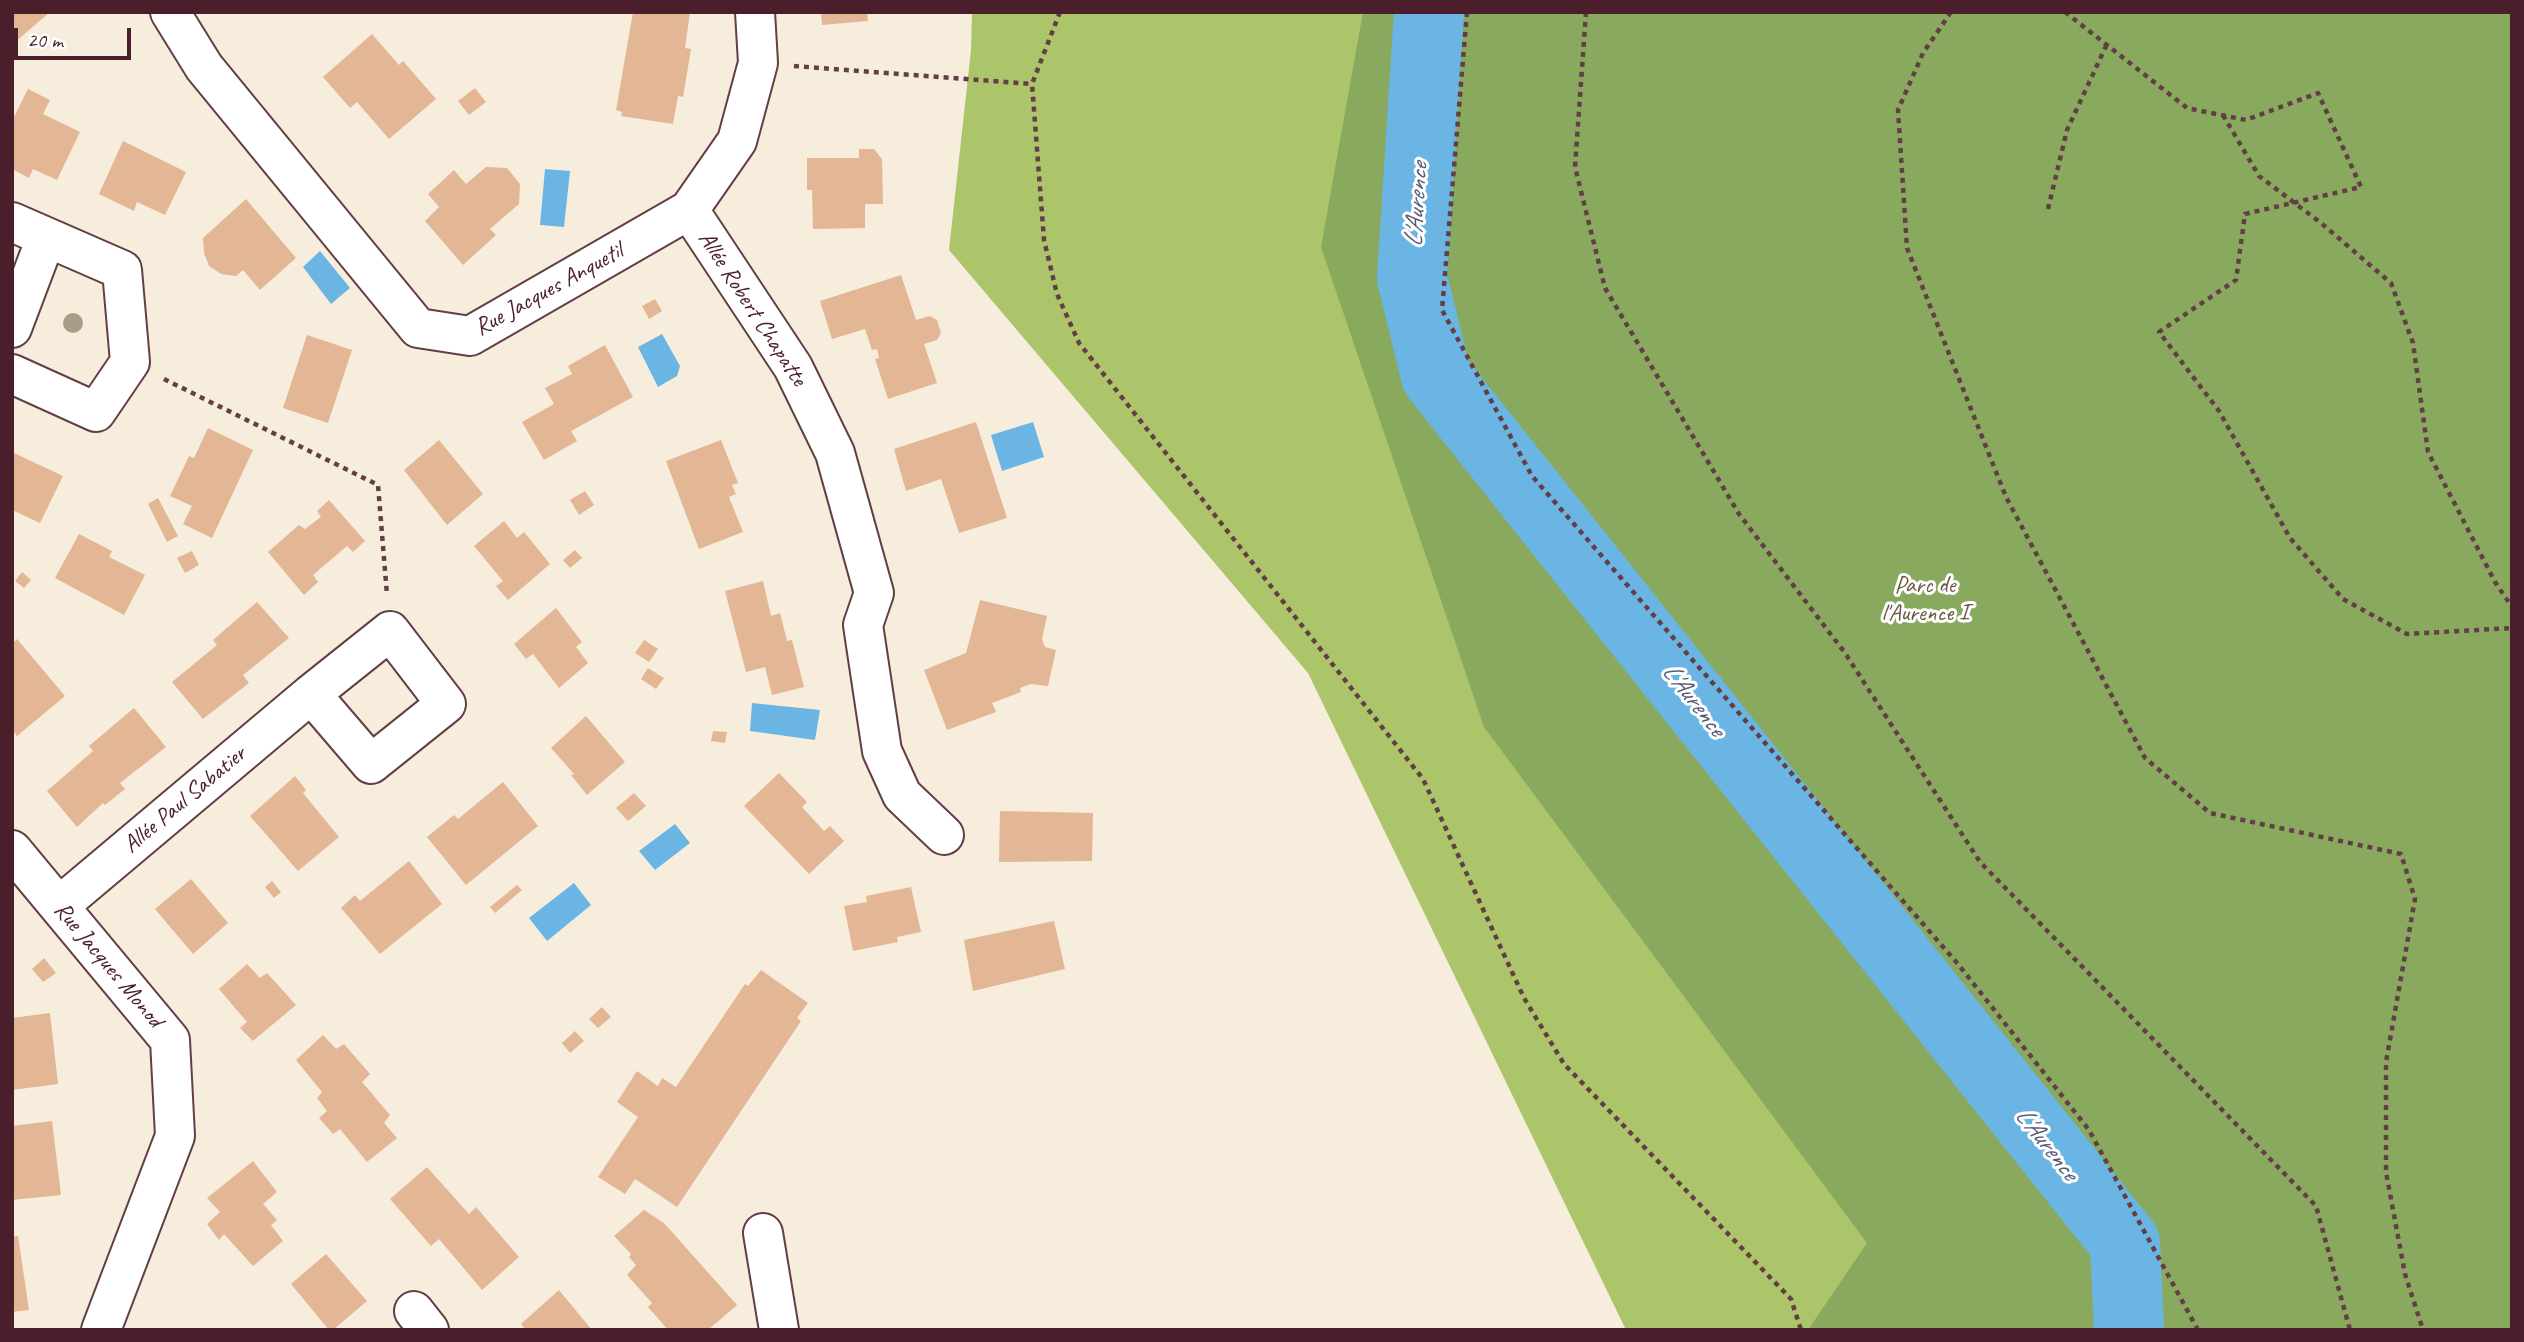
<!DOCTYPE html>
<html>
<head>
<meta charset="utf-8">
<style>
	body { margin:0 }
	#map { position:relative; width:2524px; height:1342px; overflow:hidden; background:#f7eddc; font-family:Caveat,sans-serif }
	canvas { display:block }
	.frame { position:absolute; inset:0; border:14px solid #4a1f2b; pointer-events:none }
	.scale { position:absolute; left:14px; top:28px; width:117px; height:32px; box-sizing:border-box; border:4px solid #4a1f2b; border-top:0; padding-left:9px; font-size:21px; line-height:24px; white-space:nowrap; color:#4a1f2b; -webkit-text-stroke:5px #fff; paint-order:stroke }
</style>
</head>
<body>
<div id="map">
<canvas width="2524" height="1342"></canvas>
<div class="frame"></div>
<div class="scale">20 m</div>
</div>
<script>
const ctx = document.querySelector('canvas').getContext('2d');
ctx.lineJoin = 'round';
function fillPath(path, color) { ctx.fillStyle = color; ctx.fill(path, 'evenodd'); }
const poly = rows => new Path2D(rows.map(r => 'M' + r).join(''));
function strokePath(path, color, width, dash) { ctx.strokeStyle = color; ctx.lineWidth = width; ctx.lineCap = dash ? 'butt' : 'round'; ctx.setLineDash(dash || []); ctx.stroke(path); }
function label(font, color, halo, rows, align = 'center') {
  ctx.font = font + ' Caveat,sans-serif'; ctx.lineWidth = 6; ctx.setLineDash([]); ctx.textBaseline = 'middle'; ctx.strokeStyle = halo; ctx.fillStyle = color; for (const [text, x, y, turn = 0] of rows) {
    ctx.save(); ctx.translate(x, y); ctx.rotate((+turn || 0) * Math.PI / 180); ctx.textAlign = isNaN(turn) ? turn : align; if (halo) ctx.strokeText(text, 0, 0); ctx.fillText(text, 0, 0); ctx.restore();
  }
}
fillPath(poly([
	[972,12,2512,12,2512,1330,1626,1330,1308,673,949,250,971,50]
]), '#acc46a');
fillPath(poly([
	[1363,12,2512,12,2512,1330,1808,1330,1867,1243,1484,727,1321,247]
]), '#89aa5e');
fillPath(poly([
	[545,169,570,171,564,227,540,225],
	[320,251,350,288,331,304,303,267],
	[662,334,680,366,677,376,658,387,638,347],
	[1033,422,1044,457,1002,471,991,435],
	[752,703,820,710,815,740,750,731],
	[675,824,690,843,655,870,639,851],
	[574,883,591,905,547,941,529,918],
	[2116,1269,2156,1330,2108,1330]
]), '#6bb5e4');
strokePath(poly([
	[1429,12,1412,278,1436,376,2125,1243,2129,1330]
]), '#6bb5e4', 70);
fillPath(poly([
	[12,12,50,12,14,43],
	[633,12,690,12,685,48,691,49,683,97,678,96,673,124,621,116,622,112,616,110],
	[821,12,867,12,868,21,822,25],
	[372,34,399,65,403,61,436,99,389,139,357,102,350,108,323,77],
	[475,88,486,102,469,115,458,101],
	[28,89,50,100,43,114,80,132,57,180,33,169,29,178,12,169,12,121],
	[123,141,186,172,165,215,137,202,134,211,99,194],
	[859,149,874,149,882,159,883,204,865,204,865,228,813,229,812,190,807,190,807,158,859,158],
	[486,167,507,168,520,184,519,204,490,229,496,235,463,265,425,221,439,207,428,194,454,170,466,184],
	[246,199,296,258,260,290,243,270,236,276,221,274,209,266,204,253,203,238],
	[901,275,916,320,930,316,937,320,941,333,937,340,924,344,937,383,888,399,875,359,879,358,877,349,872,350,865,329,832,339,820,301],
	[655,299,662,311,649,319,642,306],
	[307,335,352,350,328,423,283,408],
	[605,345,633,397,571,431,577,441,544,460,522,422,554,404,545,388,572,374,568,366],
	[976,422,1007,518,959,533,941,479,906,491,894,449],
	[208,428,253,450,212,538,183,524,192,506,170,496,189,456,194,458],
	[439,440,483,494,447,525,404,470],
	[721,440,738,483,732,485,736,494,729,497,743,532,699,549,666,461],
	[12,452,63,476,40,523,12,510],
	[585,491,594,505,579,515,570,500],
	[158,498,178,536,167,542,148,504],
	[329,500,365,541,353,552,347,546,313,575,318,582,304,595,268,552,299,525,305,529,321,517,317,511],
	[504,521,517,538,524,532,550,564,508,600,496,586,503,581,474,546],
	[79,534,112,551,109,557,145,575,124,615,55,578],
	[575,550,582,558,570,568,563,560],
	[192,551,199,565,185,573,177,558],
	[22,572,31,580,24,588,15,581],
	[763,581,771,616,780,613,787,641,792,640,804,687,772,695,765,667,746,672,725,591],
	[980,600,1047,616,1042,639,1045,647,1056,650,1048,686,1031,684,1020,688,1021,692,992,703,996,712,947,730,924,670,966,653],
	[257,602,289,638,243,675,249,683,203,719,172,682,217,645,213,640],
	[556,608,582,642,576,647,588,663,559,688,533,654,526,659,514,644],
	[17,639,65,696,17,736,12,729,12,644],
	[644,640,658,649,649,662,635,653],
	[648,668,664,678,656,689,641,679],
	[134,708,166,747,120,783,125,789,105,805,103,803,77,827,47,791,93,751,89,746],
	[586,716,625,762,587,795,571,775,574,774,551,748],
	[713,731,727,732,725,743,711,741],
	[779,773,807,802,802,807,824,831,830,826,844,841,809,874,744,806],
	[295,776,306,790,303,793,339,837,298,871,250,816],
	[503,782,538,826,466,885,427,837,454,815,458,819],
	[634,793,646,806,628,821,616,808],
	[1000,811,1093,813,1092,861,999,862],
	[409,861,442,904,380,954,341,908,355,895,360,901],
	[191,879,228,923,193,954,155,909],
	[272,881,281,892,274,898,265,887],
	[517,885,522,890,495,913,490,907],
	[911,887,921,932,897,937,898,942,853,951,844,906,867,902,866,896],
	[1054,921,1065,969,973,991,964,940],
	[44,958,56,973,43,982,32,969],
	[247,964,260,978,267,973,296,1005,253,1041,240,1028,247,1022,219,989],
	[761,970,808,1003,797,1018,801,1021,677,1207,635,1179,625,1194,598,1177,638,1117,617,1102,637,1071,658,1086,662,1078,676,1087,745,984,748,986],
	[602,1007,611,1017,598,1028,589,1019],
	[50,1013,58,1084,12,1090,12,1018],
	[575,1031,584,1041,570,1053,562,1043],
	[323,1035,336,1049,344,1044,370,1074,362,1082,390,1115,384,1123,397,1138,367,1162,340,1129,333,1134,319,1118,327,1111,317,1098,322,1092,296,1060],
	[52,1121,61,1195,12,1200,12,1126],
	[253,1161,277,1192,263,1204,277,1220,271,1225,283,1241,253,1266,224,1234,219,1240,207,1224,220,1212,207,1198],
	[427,1167,469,1214,476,1207,519,1257,482,1290,439,1239,431,1246,390,1199],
	[644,1210,664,1223,737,1305,708,1330,668,1330,648,1307,652,1303,627,1275,636,1265,629,1257,631,1254,614,1236],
	[18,1236,29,1310,12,1312,12,1237],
	[326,1254,367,1301,333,1330,329,1330,291,1284],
	[559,1290,592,1330,526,1330,521,1324]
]), '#e3b695');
const street = poly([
	[170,12,204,67,418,328,470,336,689,210,737,141,758,63,755,12],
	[689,210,793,367,835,453,874,593,863,625,882,751,902,795,944,835],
	[12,222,122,270,130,362,96,412,12,374],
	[12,328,46,238],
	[12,850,170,1040,175,1136,101,1330],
	[59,906,311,694,390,631,446,704,371,764,311,694],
	[763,1233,779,1330],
	[414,1311,429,1330]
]);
strokePath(street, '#643e46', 42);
strokePath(poly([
	[1060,12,1032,84,1044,240,1057,294,1079,343,1423,779,1524,998,1564,1064,1791,1299,1801,1330],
	[1467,12,1442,310,1532,476,1958,964,2089,1130,2198,1330],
	[1586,12,1575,167,1605,288,1739,514,1845,653,1980,862,2316,1206,2350,1330],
	[1951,12,1923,53,1898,110,1907,248,2006,497,2145,758,2210,813,2401,854,2415,899,2386,1062,2386,1172,2405,1274,2423,1330],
	[2065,12,2187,108,2246,120,2318,93,2361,187,2245,214,2236,280,2159,332,2219,411,2290,538,2343,599,2407,634,2512,628],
	[794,66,1032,84],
	[2223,115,2259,176,2321,223,2391,283,2413,343,2428,452,2495,582,2512,607],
	[2048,209,2067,130,2107,44],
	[164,379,378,485,387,595]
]), '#643e46', 4.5, [5, 5]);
strokePath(street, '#fff', 38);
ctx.fillStyle = '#ab9c87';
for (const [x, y] of [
	[73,323]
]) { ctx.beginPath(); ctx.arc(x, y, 10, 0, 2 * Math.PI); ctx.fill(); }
label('24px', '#4a1f2b', '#fff', [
	["Rue Jacques Anquetil",549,290,-29],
	["Allée Robert Chapatte",752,309,57],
	["Allée Paul Sabatier",185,800,-40],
	["Rue Jacques Monod",108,965,50]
]);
label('24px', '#6c5941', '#fff', [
	["Parc de",1925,586],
	["l'Aurence I",1925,614]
]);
label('italic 26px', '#575b75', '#fff', [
	["L'Aurence",1417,205,-86],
	["L'Aurence",1693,700,52],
	["L'Aurence",2046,1144,52]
]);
</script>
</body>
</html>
